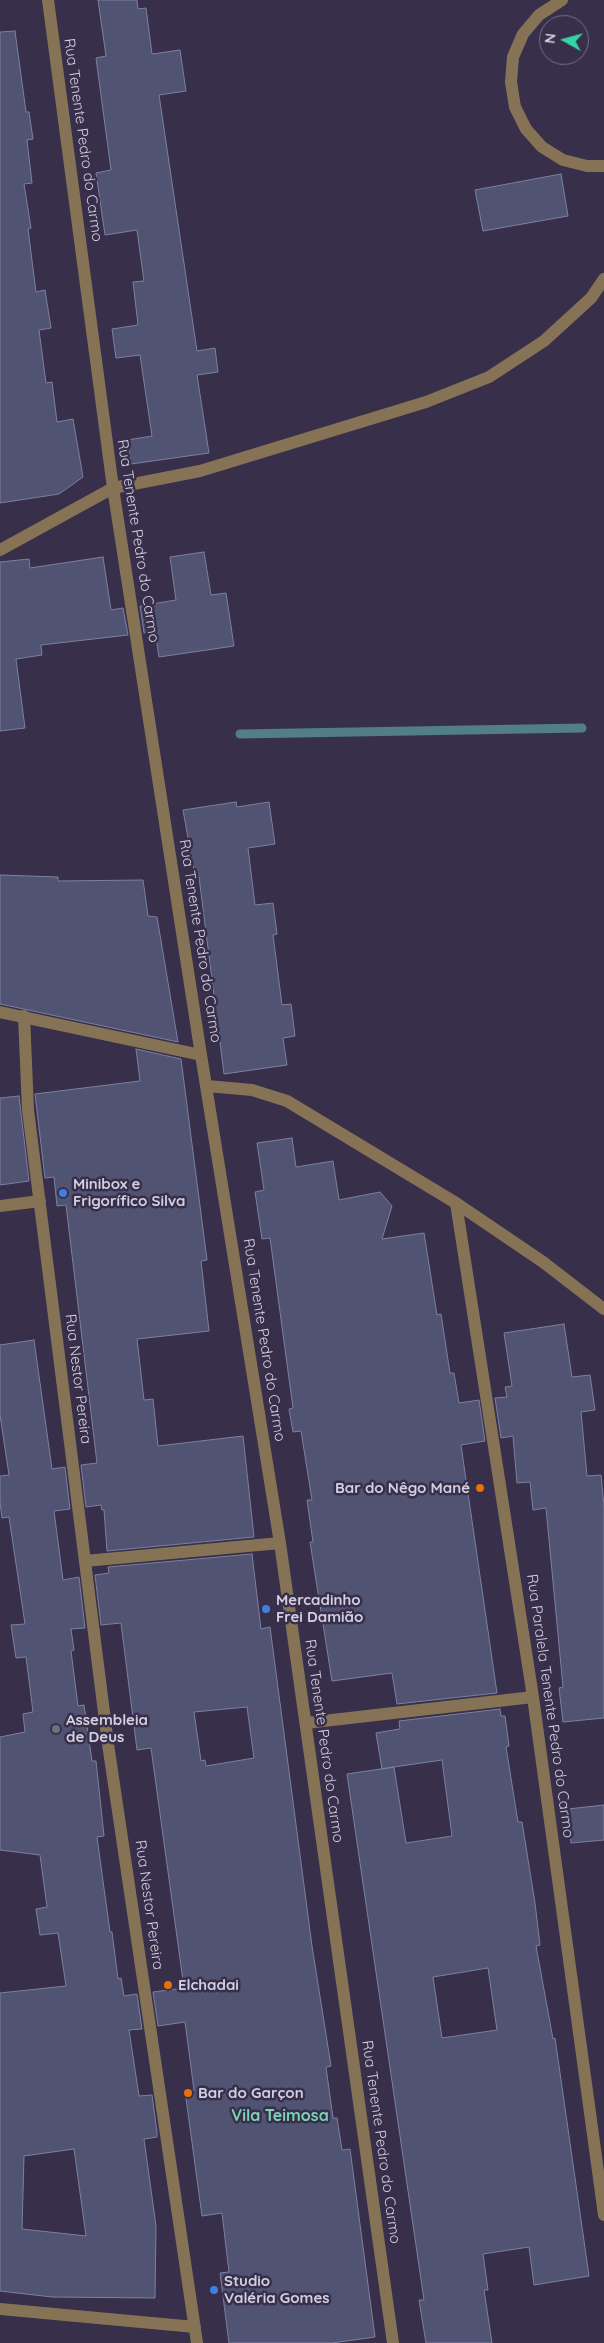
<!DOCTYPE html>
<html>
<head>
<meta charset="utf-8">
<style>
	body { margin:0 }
	#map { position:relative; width:604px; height:2343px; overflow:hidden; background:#382f4a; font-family:Quicksand,sans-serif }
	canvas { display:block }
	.north { position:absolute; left:539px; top:15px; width:50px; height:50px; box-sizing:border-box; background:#382f4a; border:1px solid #766f86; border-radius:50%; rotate:277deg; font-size:14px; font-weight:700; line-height:20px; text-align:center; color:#d3cee0 }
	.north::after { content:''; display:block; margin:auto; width:18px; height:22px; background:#33d4a8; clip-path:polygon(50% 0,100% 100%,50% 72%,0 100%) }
</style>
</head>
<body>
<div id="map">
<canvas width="604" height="2343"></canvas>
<div class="north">N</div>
</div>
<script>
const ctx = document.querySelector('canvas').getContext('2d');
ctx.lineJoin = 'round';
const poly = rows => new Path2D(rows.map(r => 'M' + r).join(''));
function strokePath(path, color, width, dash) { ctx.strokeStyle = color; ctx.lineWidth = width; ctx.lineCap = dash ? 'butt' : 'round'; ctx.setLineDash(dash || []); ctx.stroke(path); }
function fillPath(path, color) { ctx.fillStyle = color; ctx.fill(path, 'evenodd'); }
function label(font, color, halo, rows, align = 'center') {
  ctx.font = font + ' Quicksand,sans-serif'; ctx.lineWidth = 5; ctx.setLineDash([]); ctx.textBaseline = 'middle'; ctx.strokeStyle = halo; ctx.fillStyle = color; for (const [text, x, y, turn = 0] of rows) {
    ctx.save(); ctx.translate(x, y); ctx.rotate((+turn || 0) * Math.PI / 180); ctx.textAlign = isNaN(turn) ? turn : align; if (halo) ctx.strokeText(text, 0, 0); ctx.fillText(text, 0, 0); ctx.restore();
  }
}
strokePath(poly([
	[240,734,582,728]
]), '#527e88', 9);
const building = poly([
	[98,0,137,0,138,9,146,8,152,54,180,50,186,91,159,95,197,351,215,348,218,372,197,375,209,453,131,464,127,440,152,436,140,355,116,358,112,329,138,325,133,282,144,281,137,230,105,235,96,173,111,170,96,58,106,56,98,0],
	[15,31,26,112,29,112,33,139,27,140,32,183,24,184,31,228,28,229,36,292,45,290,51,328,39,330,46,383,52,382,57,422,73,419,83,477,59,494,0,503,0,32,15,31],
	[561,174,568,216,483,231,475,190,561,174],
	[204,552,211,595,226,593,234,646,159,657,155,631,144,633,140,606,176,600,170,557,204,552],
	[103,557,111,610,123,608,128,635,41,645,42,655,16,659,25,728,0,731,0,562,29,559,30,568,103,557],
	[236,802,237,807,269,802,275,844,248,848,255,905,273,903,277,934,273,935,282,1005,291,1004,295,1036,283,1038,287,1065,224,1074,199,877,195,877,183,810,236,802],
	[0,875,58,877,58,881,143,880,148,916,157,917,178,1042,0,1004,0,875],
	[136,1049,181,1059,207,1260,201,1261,209,1331,137,1339,144,1400,153,1399,158,1446,243,1436,254,1537,107,1551,104,1510,102,1510,101,1505,86,1507,81,1465,97,1463,66,1205,57,1206,54,1177,45,1178,35,1094,140,1081,136,1049],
	[19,1096,29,1181,0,1185,0,1098,19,1096],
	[292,1138,296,1167,333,1161,339,1200,380,1192,392,1206,382,1239,424,1233,437,1315,441,1314,450,1373,454,1373,459,1403,479,1400,485,1441,461,1445,497,1693,397,1704,392,1673,332,1681,310,1542,313,1542,307,1500,312,1500,301,1431,293,1432,289,1409,293,1408,270,1238,262,1239,255,1192,264,1190,257,1143,292,1138],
	[564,1324,572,1377,590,1375,595,1410,581,1412,587,1476,601,1475,604,1506,604,1718,563,1722,559,1688,563,1687,546,1508,533,1510,530,1482,517,1483,513,1436,501,1438,495,1398,507,1397,505,1387,512,1386,504,1333,564,1324],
	[34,1340,52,1469,65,1467,70,1509,54,1511,63,1580,79,1577,85,1628,71,1629,74,1650,71,1651,78,1706,84,1705,92,1761,96,1761,104,1836,97,1837,110,1932,112,1932,118,1979,121,1978,124,1996,137,1994,142,2029,129,2030,139,2096,152,2095,157,2132,157,2137,144,2139,156,2226,155,2298,52,2297,0,2291,0,1993,66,1986,58,1933,40,1935,36,1909,47,1907,40,1855,0,1850,0,1737,25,1732,23,1714,33,1712,26,1657,16,1658,11,1625,25,1624,9,1517,2,1518,0,1502,0,1476,9,1475,0,1415,0,1345,34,1340],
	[74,2149,86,2236,22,2229,24,2156,74,2149],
	[252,1554,261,1629,270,1627,312,1946,331,2066,326,2067,333,2118,337,2118,342,2150,350,2149,375,2337,332,2343,229,2343,220,2273,229,2272,222,2213,202,2216,185,2091,194,2090,185,2022,158,2026,153,1992,184,1988,151,1748,137,1750,121,1623,101,1625,95,1575,109,1573,108,1567,252,1554],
	[247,1707,254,1758,206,1766,205,1760,201,1761,194,1712,247,1707],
	[500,1709,501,1716,505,1716,509,1746,506,1747,518,1822,522,1822,535,1903,540,1945,536,1946,553,2039,555,2038,589,2276,534,2285,529,2247,483,2254,488,2290,484,2290,492,2343,426,2343,419,2300,424,2300,347,1774,394,1767,382,1769,376,1733,400,1729,399,1721,500,1709],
	[442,1760,452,1836,406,1843,394,1767,442,1760],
	[488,1968,497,2030,442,2038,433,1977,488,1968],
	[604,1805,604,1840,571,1843,568,1809,604,1805]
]);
fillPath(building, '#505372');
strokePath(building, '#7d80a0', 1);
strokePath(poly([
	[48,0,113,488,201,1055,280,1543,393,2343],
	[562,0,539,15,523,34,513,57,511,82,515,107,526,129,542,147,563,160,587,166,604,166],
	[0,550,113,488,200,471,426,402,489,377,544,341,591,298,604,279],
	[0,1012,201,1055],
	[24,1016,28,1110,108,1744,197,2343],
	[207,1086,252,1090,287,1101,456,1203,543,1262,604,1309],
	[456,1203,533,1697,604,2215],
	[0,1206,40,1201],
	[85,1561,280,1543],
	[306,1723,533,1697],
	[0,2309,195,2327]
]), '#867355', 12);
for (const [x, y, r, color] of [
	[63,1193,5,"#3f7fe0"],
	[480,1488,5,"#e8710a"],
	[266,1609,5,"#3f7fe0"],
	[56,1729,5,"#6b7280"],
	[168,1985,5,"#e8710a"],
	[188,2093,5,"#e8710a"],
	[214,2290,5,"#3f7fe0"]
]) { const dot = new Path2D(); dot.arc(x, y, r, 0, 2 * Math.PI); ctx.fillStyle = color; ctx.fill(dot); strokePath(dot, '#382f4a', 2); }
label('15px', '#d3cee0', '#382f4a', [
	["Rua Tenente Pedro do Carmo",83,140,82],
	["Rua Tenente Pedro do Carmo",138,541,81],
	["Rua Tenente Pedro do Carmo",200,941,81],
	["Rua Tenente Pedro do Carmo",264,1340,81],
	["Rua Nestor Pereira",78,1379,83],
	["Rua Paralela Tenente Pedro do Carmo",550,1706,82],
	["Rua Tenente Pedro do Carmo",324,1741,82],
	["Rua Nestor Pereira",149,1905,82],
	["Rua Tenente Pedro do Carmo",381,2142,82]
]);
label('bold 15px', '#d3cee0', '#382f4a', [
	["Minibox e",73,1184],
	["Frigorífico Silva",73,1201],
	["Bar do Nêgo Mané",470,1488,"right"],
	["Mercadinho",276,1600],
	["Frei Damião",276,1617],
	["Assembleia",66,1720],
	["de Deus",66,1737],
	["Elchadai",178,1985],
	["Bar do Garçon",198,2093],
	["Studio",224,2281],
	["Valéria Gomes",224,2298]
], 'left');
label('bold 16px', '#79d5b5', '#382f4a', [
	["Vila Teimosa",280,2116]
]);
</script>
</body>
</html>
